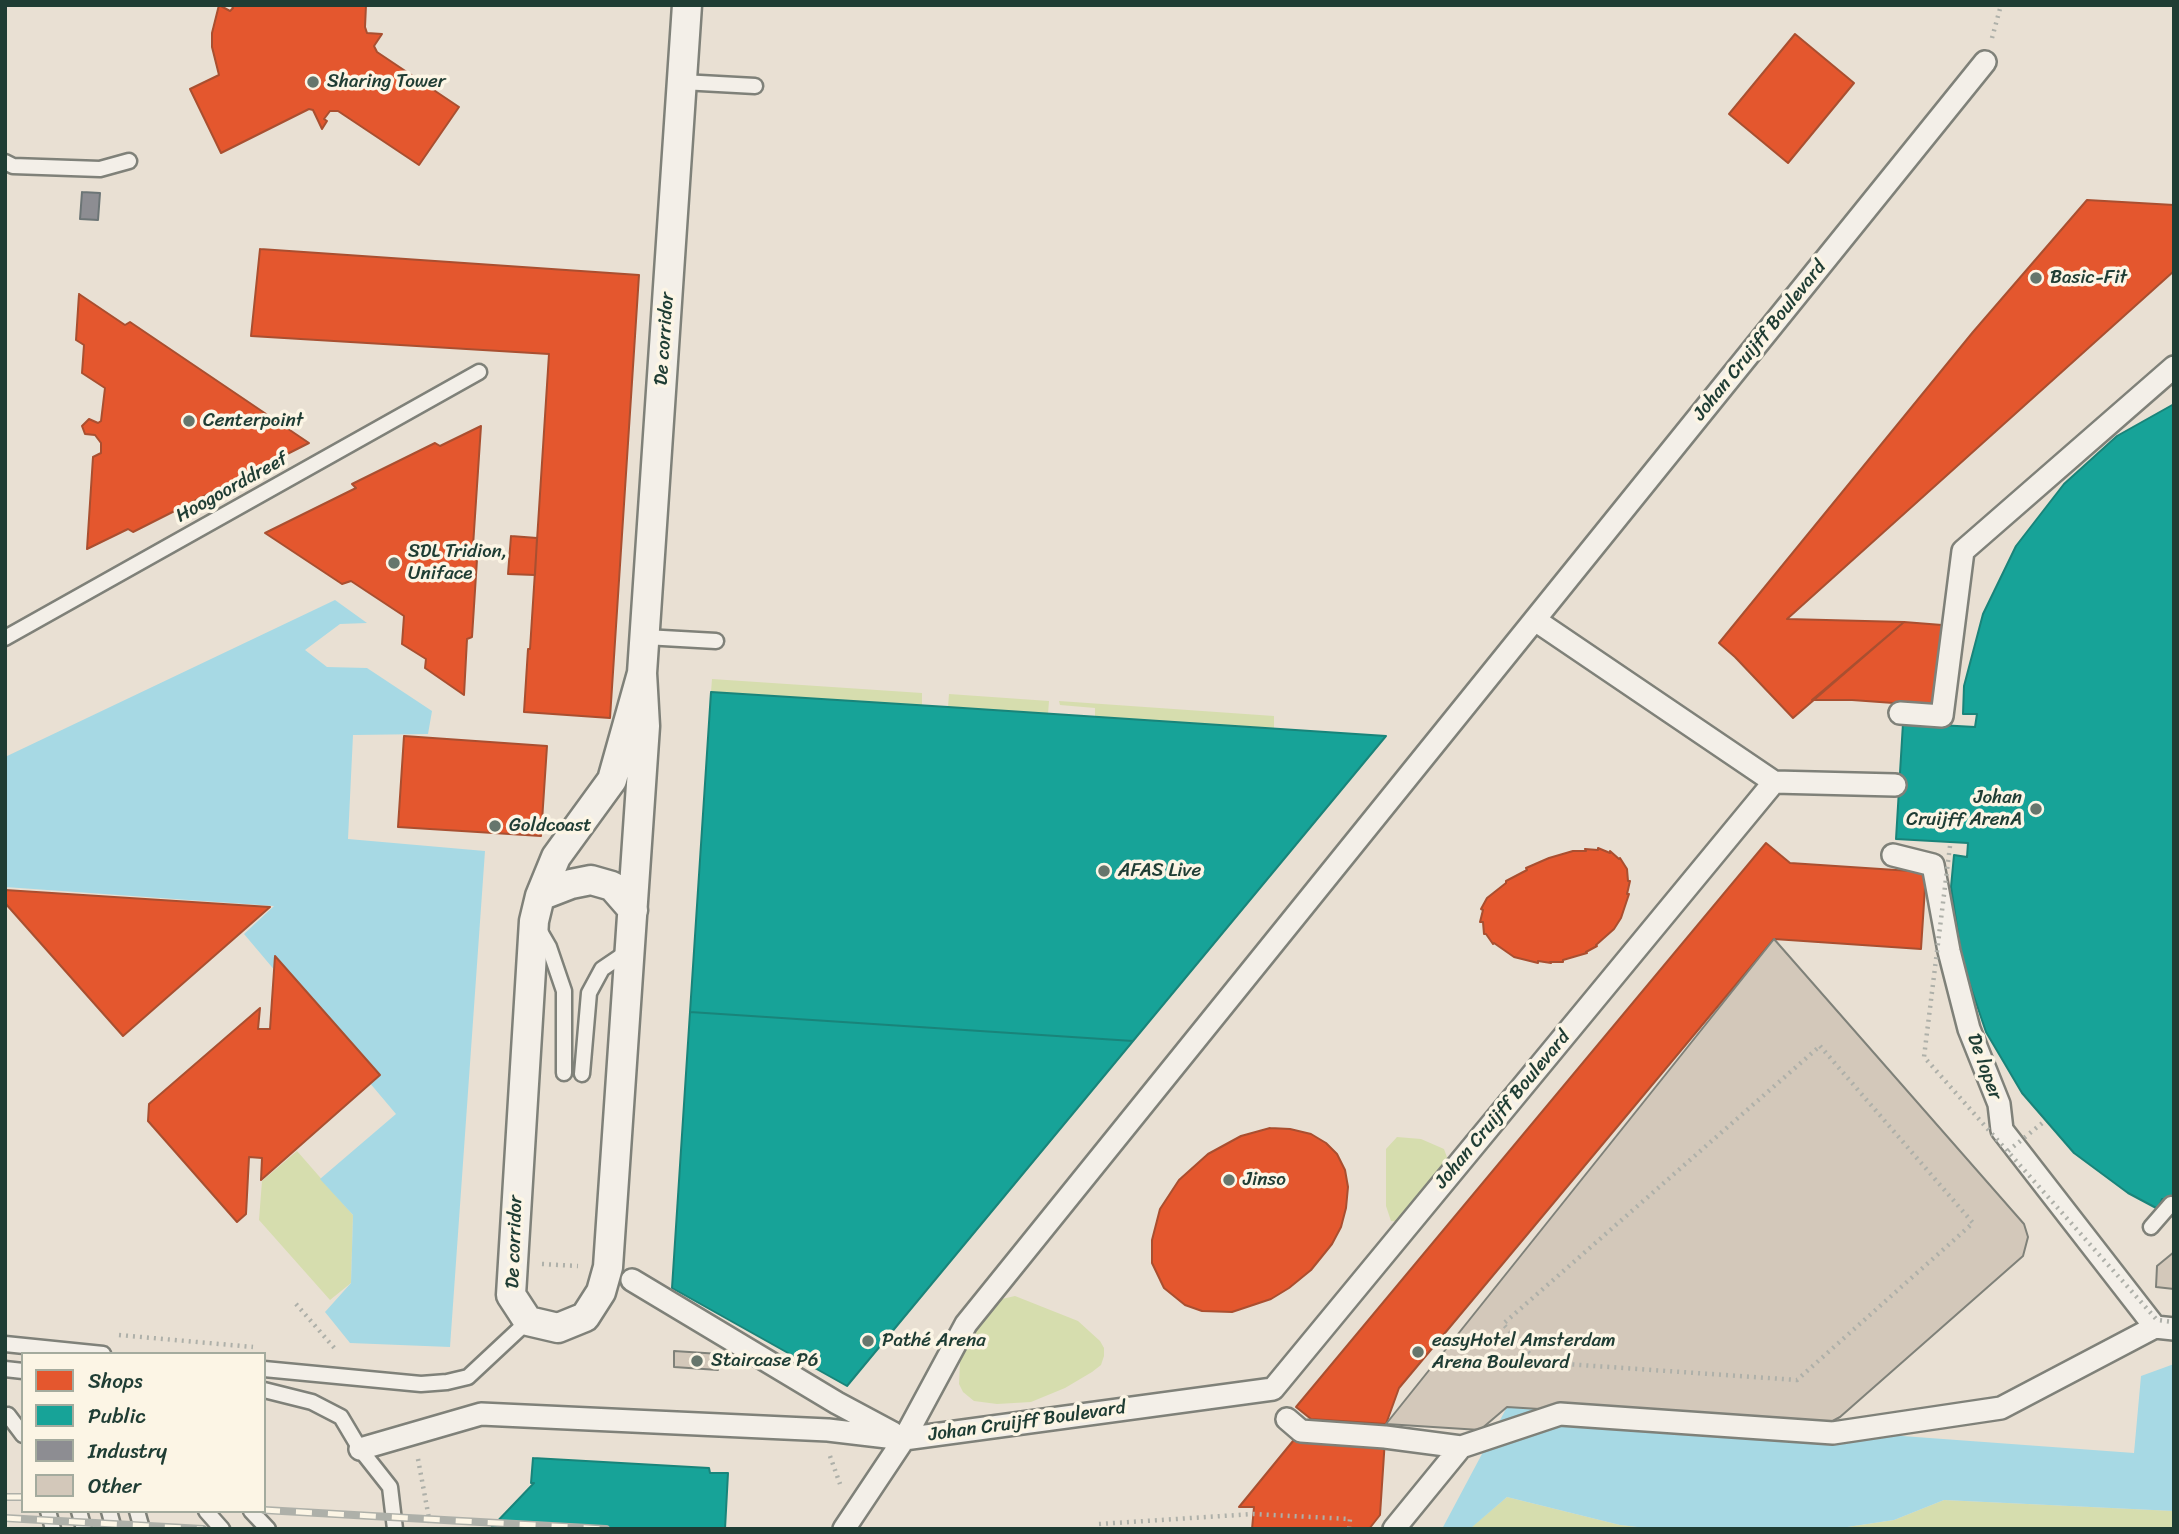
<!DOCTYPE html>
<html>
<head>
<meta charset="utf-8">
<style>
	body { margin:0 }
	#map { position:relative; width:2179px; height:1534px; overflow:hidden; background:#e9e0d3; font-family:Sriracha,sans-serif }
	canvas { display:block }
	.frame { position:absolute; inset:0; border:7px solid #1f3d34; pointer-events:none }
	.legend { position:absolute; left:21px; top:1352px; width:245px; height:161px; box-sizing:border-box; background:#fcf5e5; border:2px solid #a4ab9e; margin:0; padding:9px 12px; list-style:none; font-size:21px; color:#1f3d34 }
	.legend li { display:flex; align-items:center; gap:14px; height:35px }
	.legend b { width:35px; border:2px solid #a4ab9e }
</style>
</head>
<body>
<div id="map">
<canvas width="2179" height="1534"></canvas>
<div class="frame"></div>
<ul class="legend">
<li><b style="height:19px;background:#e4572e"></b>Shops</li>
<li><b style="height:19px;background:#17a398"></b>Public</li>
<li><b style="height:19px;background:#8d8d92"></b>Industry</li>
<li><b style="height:19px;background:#d3c8ba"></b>Other</li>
</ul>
</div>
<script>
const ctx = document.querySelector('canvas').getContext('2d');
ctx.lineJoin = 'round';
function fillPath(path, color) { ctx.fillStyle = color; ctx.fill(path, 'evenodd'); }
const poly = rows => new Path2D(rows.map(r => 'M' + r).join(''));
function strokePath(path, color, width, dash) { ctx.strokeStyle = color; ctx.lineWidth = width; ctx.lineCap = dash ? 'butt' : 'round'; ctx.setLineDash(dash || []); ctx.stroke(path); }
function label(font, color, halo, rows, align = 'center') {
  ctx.font = font + ' Sriracha,sans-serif'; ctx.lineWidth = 7; ctx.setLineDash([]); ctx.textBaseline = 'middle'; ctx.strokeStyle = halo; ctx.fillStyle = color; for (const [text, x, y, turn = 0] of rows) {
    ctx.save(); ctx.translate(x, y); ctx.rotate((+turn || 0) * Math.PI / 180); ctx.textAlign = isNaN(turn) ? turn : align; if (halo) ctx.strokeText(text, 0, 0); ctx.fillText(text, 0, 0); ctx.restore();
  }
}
fillPath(poly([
	[712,679,922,693,922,706,711,692],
	[949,694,1049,701,1048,714,948,707],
	[1059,701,1274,716,1274,729,1095,717,1095,708,1060,705],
	[1397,1137,1421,1139,1444,1149,1449,1163,1402,1222,1391,1221,1386,1206,1386,1149],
	[297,1151,353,1215,351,1283,330,1300,259,1220,262,1181],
	[1015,1296,1078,1321,1100,1341,1104,1348,1104,1356,1101,1365,1092,1372,1065,1388,1031,1402,997,1404,974,1401,963,1392,959,1384,960,1362,973,1332,991,1305,1002,1299],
	[1507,1497,1620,1525,1655,1529,1469,1529],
	[1944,1500,2174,1511,2174,1529,1834,1529,1894,1520]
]), '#d6ddae');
fillPath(poly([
	[335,600,367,623,340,624,305,650,327,667,367,668,432,711,428,734,353,735,348,839,485,851,450,1347,350,1343,325,1312,351,1283,353,1215,320,1179,396,1114,244,934,274,906,5,887,5,757],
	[2174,1364,2174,1511,1944,1500,1894,1520,1834,1529,1655,1529,1620,1525,1507,1497,1471,1528,1442,1529,1507,1407,2134,1453,2141,1376]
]), '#a7d9e4');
const shops = poly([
	[219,5,230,11,233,8,231,5,366,5,365,27,367,33,382,34,374,46,377,52,459,107,419,165,338,111,330,111,324,119,327,121,322,129,313,110,309,109,221,153,190,89,219,75,212,47,212,33,219,5],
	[1795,34,1854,83,1788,163,1729,114,1795,34],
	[2087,200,2174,205,2174,271,1787,619,1904,622,1793,718,1735,657,1719,643,1973,332,2087,200],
	[260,249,639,275,610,718,524,712,528,649,530,649,549,354,251,336,260,249],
	[79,294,125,325,130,322,309,443,133,532,128,529,87,549,93,457,101,453,101,443,95,435,85,434,82,426,89,419,98,423,101,421,105,388,82,373,84,345,76,340,79,294],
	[481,426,473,546,478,544,472,637,467,639,464,695,425,668,426,659,402,644,404,616,351,581,342,584,265,533,356,488,352,484,435,443,440,446,481,426],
	[511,536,537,538,535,575,508,574,511,536],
	[1904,622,1942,625,1935,706,1852,700,1812,700,1904,622],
	[404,736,547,746,541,836,398,827,404,736],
	[1766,843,1790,863,1926,872,1921,949,1774,939,1399,1388,1386,1424,1311,1419,1296,1407,1766,843],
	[1598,848,1610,853,1610,851,1619,859,1620,858,1627,869,1628,881,1630,881,1627,894,1629,894,1621,918,1614,929,1596,945,1597,946,1586,952,1587,953,1563,960,1563,962,1550,962,1551,963,1538,961,1538,963,1514,957,1494,943,1493,944,1486,934,1484,934,1483,922,1480,922,1483,910,1481,909,1487,898,1506,883,1506,881,1527,870,1526,868,1549,858,1573,851,1586,851,1585,849,1598,850,1598,848],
	[5,890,270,907,123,1036,5,903,5,890],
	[275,956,380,1075,261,1180,262,1158,249,1157,246,1214,237,1222,148,1121,149,1104,260,1008,258,1029,270,1029,275,956],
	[1270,1128,1290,1129,1311,1134,1326,1143,1337,1154,1345,1170,1348,1187,1346,1208,1341,1227,1332,1244,1311,1270,1289,1288,1271,1299,1232,1312,1202,1311,1185,1305,1164,1288,1152,1263,1152,1240,1160,1209,1179,1180,1208,1154,1241,1136,1270,1128],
	[1311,1419,1386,1424,1380,1515,1369,1529,1252,1529,1254,1507,1239,1507,1311,1419]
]);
fillPath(shops, '#e4572e');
strokePath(shops, '#a94f30', 2);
const public = poly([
	[2174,404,2174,1205,2162,1199,2158,1209,2128,1193,2074,1153,2022,1093,1986,1032,1962,961,1951,887,1954,855,1967,857,1968,843,1896,839,1903,723,1975,727,1977,714,1963,714,1964,686,1983,614,2016,546,2064,484,2117,436,2174,404],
	[711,692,948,707,1386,736,1133,1041,690,1012,711,692],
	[690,1012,1133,1041,847,1386,672,1288,690,1012],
	[533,1458,709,1468,710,1473,728,1473,725,1529,490,1529,534,1483,531,1483,533,1458]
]);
fillPath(public, '#17a398');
strokePath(public, '#19847a', 2);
const industry = poly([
	[82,192,100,193,98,220,80,219,82,192]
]);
fillPath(industry, '#8d8d92');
strokePath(industry, '#6c7576', 2);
const building = poly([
	[1774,939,2024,1224,2028,1237,2023,1256,1840,1417,1827,1424,1813,1426,1507,1407,1480,1430,1386,1424,1774,939],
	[2174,1252,2174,1289,2156,1287,2157,1266,2174,1252],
	[674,1351,720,1354,718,1370,674,1367,674,1351]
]);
fillPath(building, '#d3c8ba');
strokePath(building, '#7f8179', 2);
const service = poly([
	[682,82,755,86],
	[5,162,13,166,100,169,129,161],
	[645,637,716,641],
	[5,638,479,372],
	[538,928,549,947,564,991,564,1073],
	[582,1074,589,993,602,969,630,950],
	[2151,1227,2171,1204],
	[5,1344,103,1354],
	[5,1369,23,1371],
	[264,1369,421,1384,447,1382,468,1377,528,1321],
	[264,1390,312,1402,341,1417,360,1449,390,1487,395,1529],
	[8,1415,23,1435],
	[48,1511,53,1529],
	[79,1511,84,1529],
	[109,1511,114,1529],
	[137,1511,142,1529],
	[206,1511,222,1529],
	[251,1511,268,1529]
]);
const pedestrian = poly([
	[1535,620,1774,782],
	[1900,713,1942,716,1963,551,2174,367],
	[1893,855,1933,865,1949,951,1969,1029,1999,1104,2002,1130,2155,1327,2174,1329],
	[632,1280,837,1403,893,1433],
	[1287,1419,1301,1431,1385,1437,1461,1447,1560,1414,1833,1433,2001,1408,2155,1327],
	[360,1449,481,1414,828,1430,904,1439,1273,1389,1774,782,1895,785],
	[844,1529,904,1439,966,1324,1985,62],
	[1394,1529,1461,1447]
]);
const minor = poly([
	[642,673,612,780,556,857,540,896,534,921,511,1295,528,1321,558,1328,585,1317,601,1292,608,1267,645,726,642,673,687,5],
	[540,896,571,884,591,880,612,886,633,910]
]);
strokePath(service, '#7f8179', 19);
strokePath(pedestrian, '#7f8179', 26);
strokePath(minor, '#7f8179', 33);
strokePath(poly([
	[2130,6,2130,5],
	[1992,38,2001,5],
	[1820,1046,1973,1223,1797,1380,1537,1362,1503,1324,1820,1046],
	[542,1264,578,1266],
	[296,1304,337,1351],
	[119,1335,253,1347],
	[830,1456,840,1484],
	[418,1459,431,1529],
	[1099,1524,1253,1514,1350,1519,1349,1529]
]), '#aeb0a9', 4.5, [2, 5]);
strokePath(service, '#f3efe8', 14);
strokePath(pedestrian, '#f3efe8', 21);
strokePath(minor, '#f3efe8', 28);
const rail = poly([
	[5,1497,23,1497],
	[264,1510,606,1529],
	[5,1518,203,1529]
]);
strokePath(rail, '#aeb0a9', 8);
strokePath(rail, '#fcf5e5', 5, [16]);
strokePath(poly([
	[1950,846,1924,1057,2157,1320,2174,1322],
	[2008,1151,2046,1120]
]), '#aeb0a9', 4.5, [2, 5]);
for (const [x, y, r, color] of [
	[313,82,7,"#66766c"],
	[2036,278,7,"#66766c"],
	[189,421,7,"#66766c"],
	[394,563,7,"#66766c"],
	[2036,809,7,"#66766c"],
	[495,826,7,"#66766c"],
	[1104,871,7,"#66766c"],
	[1229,1180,7,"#66766c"],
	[868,1341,7,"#66766c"],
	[1418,1352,7,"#66766c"],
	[697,1361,7,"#66766c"]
]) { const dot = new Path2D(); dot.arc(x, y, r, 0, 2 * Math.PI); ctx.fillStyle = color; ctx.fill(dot); strokePath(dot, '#fcf5e5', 2.5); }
label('19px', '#1f3d34', '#fcf5e5', [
	["Sharing Tower",327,82],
	["Basic-Fit",2050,278],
	["Centerpoint",203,421],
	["SDL Tridion,",408,552],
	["Uniface",408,574],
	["Johan",2022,798,"right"],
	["Cruijff ArenA",2022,820,"right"],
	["Goldcoast",509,826],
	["AFAS Live",1118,871],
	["Jinso",1243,1180],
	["Pathé Arena",882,1341],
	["easyHotel Amsterdam",1432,1341],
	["Arena Boulevard",1432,1363],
	["Staircase P6",711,1361]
], 'left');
label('19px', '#1f3d34', '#fcf5e5', [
	["De corridor",665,339,-86],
	["Johan Cruijff Boulevard",1760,341,-51],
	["Hoogoorddreef",232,488,-29],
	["De loper",1984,1067,70],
	["Johan Cruijff Boulevard",1503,1110,-50],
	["De corridor",515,1242,-88],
	["Johan Cruijff Boulevard",1027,1422,-8]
]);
</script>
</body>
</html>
